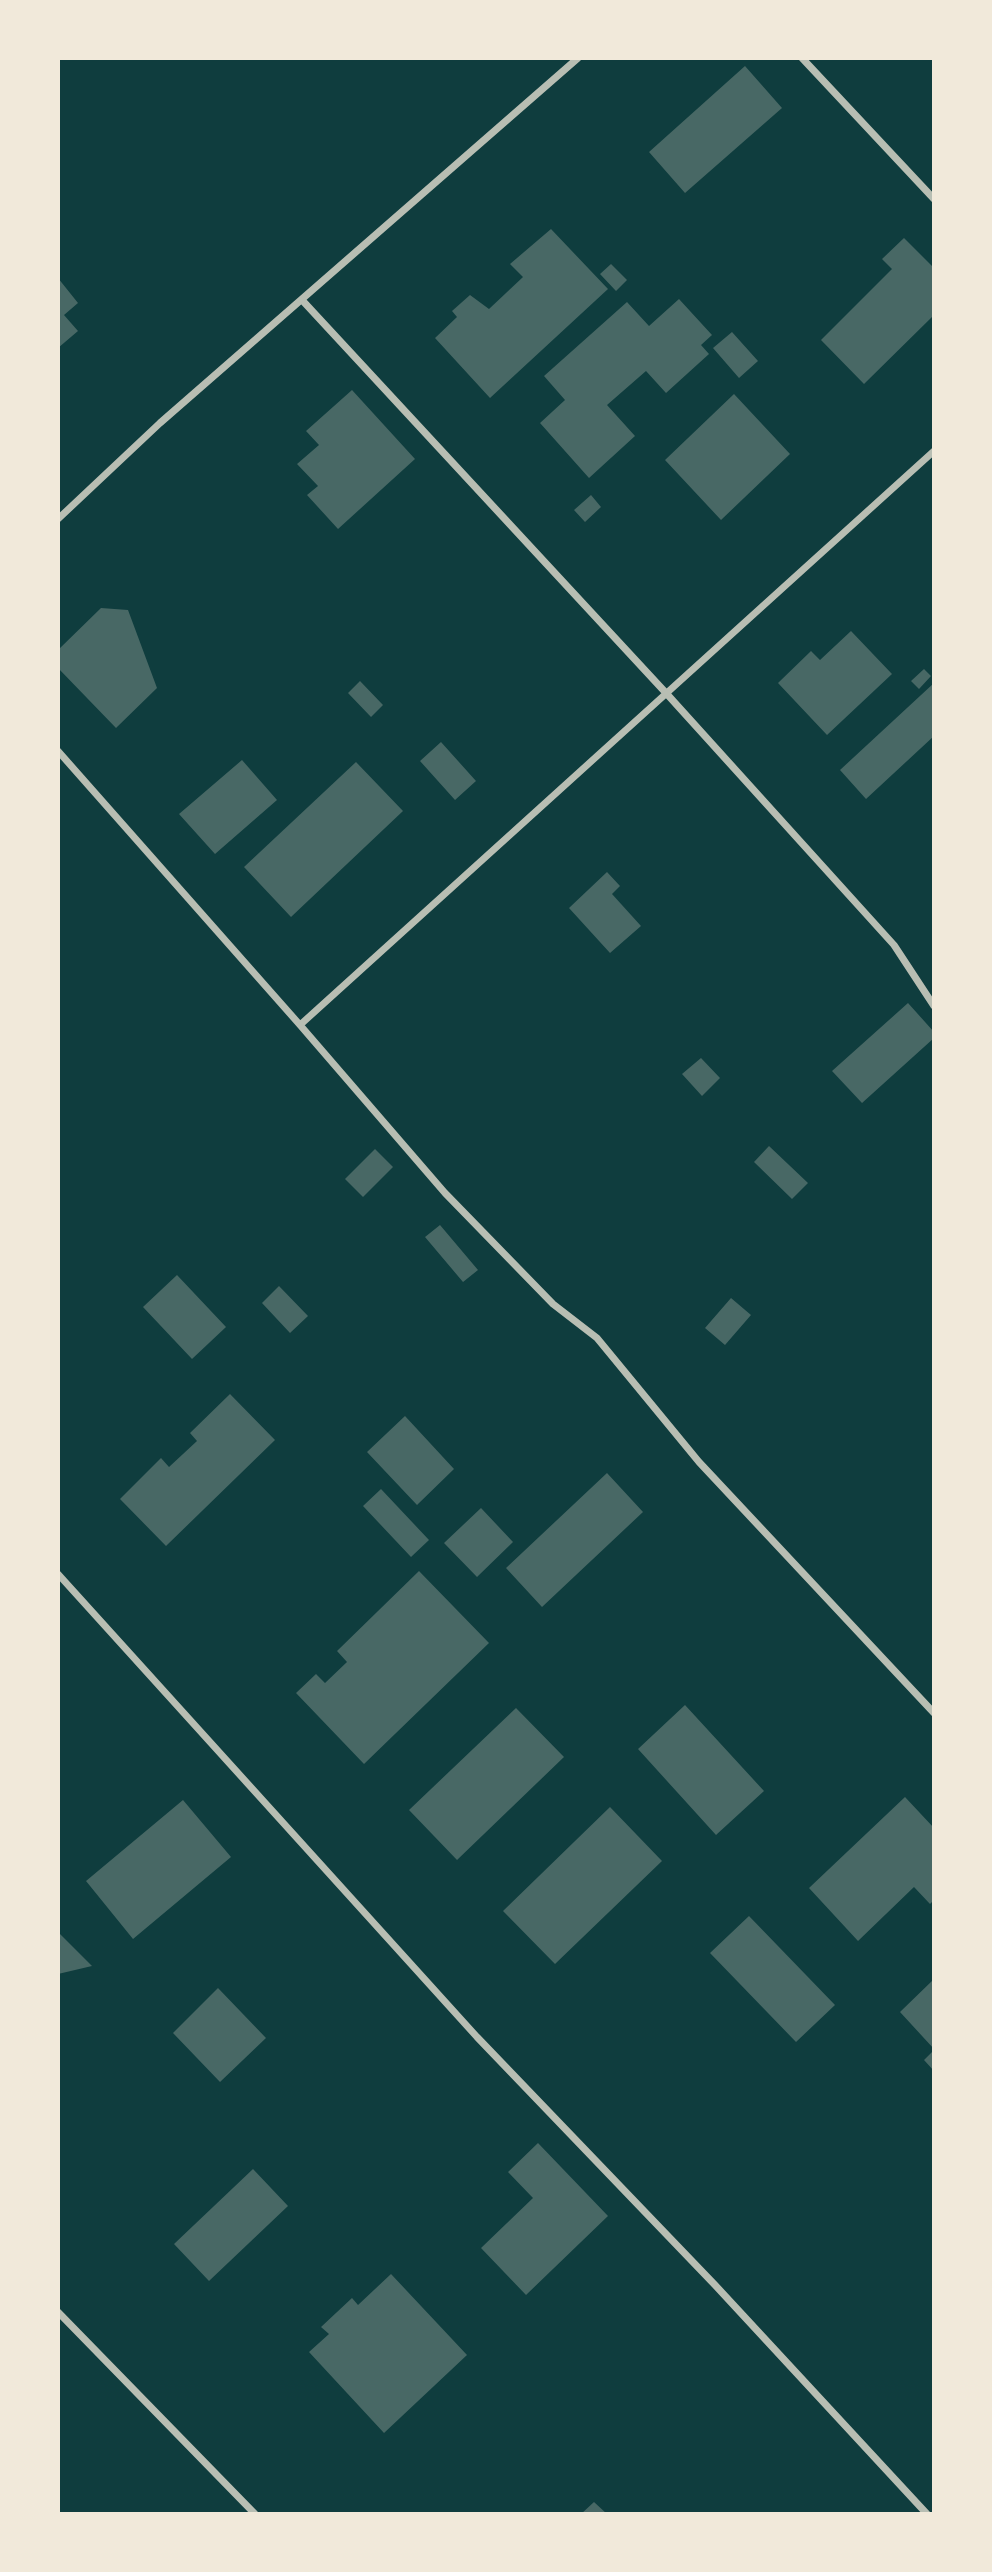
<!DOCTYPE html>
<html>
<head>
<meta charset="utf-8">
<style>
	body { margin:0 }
	#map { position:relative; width:992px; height:2572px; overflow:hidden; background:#0f3d3e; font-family:Quicksand,sans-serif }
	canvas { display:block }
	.frame { position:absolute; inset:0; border:60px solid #f1e9da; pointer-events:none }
</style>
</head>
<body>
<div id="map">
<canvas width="992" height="2572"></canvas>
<div class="frame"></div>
</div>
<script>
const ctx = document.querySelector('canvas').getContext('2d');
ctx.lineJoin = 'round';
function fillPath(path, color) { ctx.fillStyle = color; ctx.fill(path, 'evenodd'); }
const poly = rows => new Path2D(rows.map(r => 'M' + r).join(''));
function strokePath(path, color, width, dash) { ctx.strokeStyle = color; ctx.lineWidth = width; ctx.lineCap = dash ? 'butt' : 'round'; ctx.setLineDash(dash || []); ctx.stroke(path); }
fillPath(poly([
	[745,66,782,108,685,193,649,152],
	[551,229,608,289,490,398,435,338,457,317,452,311,470,295,489,309,523,277,510,264],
	[904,238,934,268,934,319,932,317,864,384,821,340,892,269,882,259],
	[611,264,627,280,616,291,600,274],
	[58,278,78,303,64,315,78,331,58,348],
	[679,299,712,335,701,345,709,354,666,393,646,371,607,405,635,436,589,478,540,423,565,400,544,376,627,302,649,326],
	[732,332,758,361,739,378,713,348],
	[352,390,415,459,338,529,307,495,318,486,297,464,319,445,306,431],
	[734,394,790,454,721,520,665,460],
	[591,495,601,507,585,522,574,510],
	[101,608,128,610,157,688,116,728,58,668,58,650],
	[851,631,892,674,827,735,778,683,811,651,820,660],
	[924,669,931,676,919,689,911,681],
	[360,681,383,705,371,717,348,693],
	[934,683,934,736,866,799,840,770],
	[441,742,476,781,455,800,420,761],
	[242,760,277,800,215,854,179,814],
	[356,762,403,811,291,917,244,867],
	[607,872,620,886,612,894,641,926,610,953,569,908],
	[908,1003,934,1032,934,1038,862,1103,832,1071],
	[701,1058,720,1078,702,1096,682,1074],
	[769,1146,808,1183,792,1199,754,1162],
	[375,1149,393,1167,363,1197,345,1179],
	[440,1225,478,1270,463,1282,425,1237],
	[177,1275,226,1327,192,1359,143,1307],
	[279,1286,308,1316,290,1333,262,1303],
	[731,1298,751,1315,725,1345,705,1328],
	[230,1394,275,1440,166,1546,120,1499,161,1458,169,1467,197,1441,190,1433],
	[405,1416,454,1469,417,1505,367,1452],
	[607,1473,643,1512,542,1607,506,1568],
	[381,1489,429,1540,411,1557,363,1506],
	[481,1508,513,1542,477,1577,444,1543],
	[419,1571,489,1643,364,1764,296,1693,316,1674,325,1683,347,1662,337,1651],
	[685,1705,764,1791,716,1835,638,1749],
	[516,1708,564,1757,457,1860,409,1810],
	[905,1797,934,1828,934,1900,930,1904,914,1887,858,1941,809,1888],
	[183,1800,231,1857,133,1939,86,1881],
	[610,1807,662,1861,555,1964,503,1911],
	[749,1916,835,2005,796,2042,710,1953],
	[58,1932,92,1966,58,1974],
	[934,1979,934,2049,900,2012],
	[218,1988,266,2038,220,2082,173,2033],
	[934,2050,934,2071,924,2060],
	[538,2143,608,2216,526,2295,481,2248,533,2198,508,2172],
	[253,2169,288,2206,209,2281,174,2244],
	[391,2274,467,2355,384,2433,309,2352,329,2334,321,2327,352,2298,358,2305],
	[594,2502,607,2514,581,2514]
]), '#486865');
strokePath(poly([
	[802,58,934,199],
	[302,300,666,693,894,945,934,1006],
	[58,519,160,423,578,58],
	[58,751,300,1025,445,1193,553,1304,597,1338,699,1462,934,1713],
	[300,1025,934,451],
	[58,1574,477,2037,715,2285,927,2514],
	[58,2312,255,2514]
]), '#b8beb3', 7);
</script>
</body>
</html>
